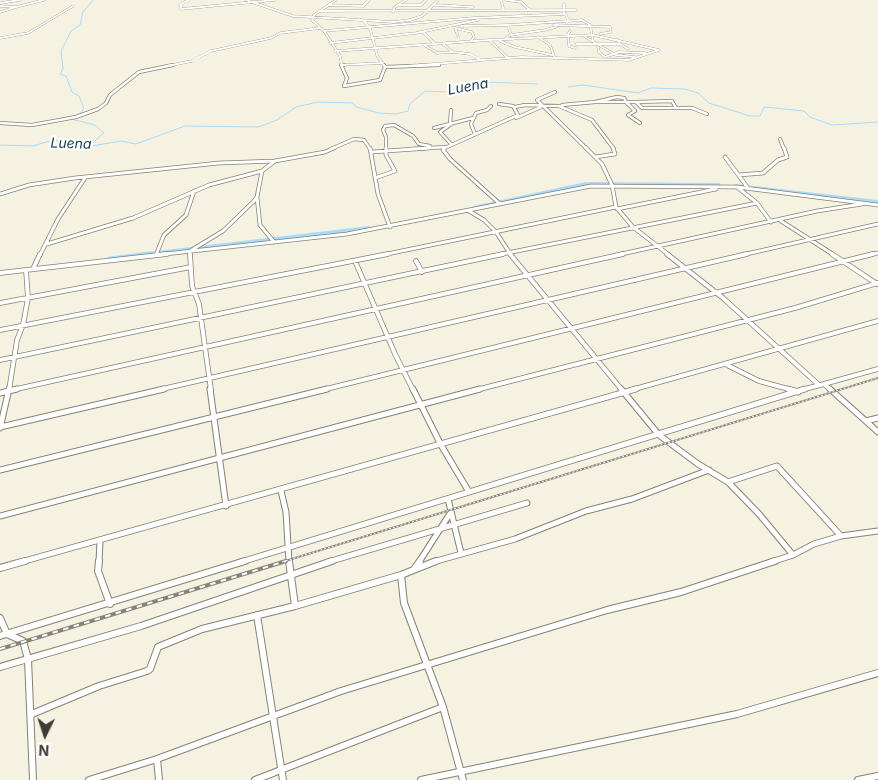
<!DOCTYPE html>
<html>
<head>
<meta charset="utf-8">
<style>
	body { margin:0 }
	#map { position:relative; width:878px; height:780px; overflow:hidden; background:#f6f2e2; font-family:Inter,sans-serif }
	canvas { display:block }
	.north { position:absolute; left:20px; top:710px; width:50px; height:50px; -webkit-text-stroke:4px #fff; paint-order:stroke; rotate:184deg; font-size:14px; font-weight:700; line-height:20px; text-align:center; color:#3e3c36 }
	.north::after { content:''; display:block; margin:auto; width:18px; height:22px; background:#3e3c36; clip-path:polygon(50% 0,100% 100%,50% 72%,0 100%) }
</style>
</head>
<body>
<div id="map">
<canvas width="878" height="780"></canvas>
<div class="north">N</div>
</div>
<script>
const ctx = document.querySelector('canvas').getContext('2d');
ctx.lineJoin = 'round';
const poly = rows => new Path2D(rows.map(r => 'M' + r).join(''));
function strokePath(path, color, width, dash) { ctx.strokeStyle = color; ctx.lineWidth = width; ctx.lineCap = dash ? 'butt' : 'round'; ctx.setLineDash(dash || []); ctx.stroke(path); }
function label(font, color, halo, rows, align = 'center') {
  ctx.font = font + ' Inter,sans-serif'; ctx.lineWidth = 4.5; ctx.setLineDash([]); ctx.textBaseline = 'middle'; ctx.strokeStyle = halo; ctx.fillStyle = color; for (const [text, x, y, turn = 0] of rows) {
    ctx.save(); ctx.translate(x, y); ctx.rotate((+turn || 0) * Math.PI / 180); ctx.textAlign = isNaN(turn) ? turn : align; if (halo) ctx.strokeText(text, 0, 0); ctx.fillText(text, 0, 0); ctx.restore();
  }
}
strokePath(poly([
	[568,87,583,85,638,93,651,88,685,89,698,93,709,103,750,116,760,116,764,107,804,111,810,117,832,125,878,122],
	[0,145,33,146,53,140,86,147,121,141,136,144,185,126,258,127,277,120,296,107,318,102,353,103,356,107,379,113,396,114,408,111,410,104,425,91,447,92,473,83,484,82,537,84],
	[89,146,104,133,95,125,71,119,81,113,84,108,79,96,72,92,66,76,60,74,63,69,61,51,71,31,80,25,83,12,93,0]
]), '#a8dcfc', 1);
strokePath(poly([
	[736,186,878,202],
	[474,208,586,184,719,185],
	[140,255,369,228]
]), '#a8dcfc', 4);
strokePath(poly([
	[110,259,150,254]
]), '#a8dcfc', 5);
const minorFar5 = poly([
	[189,0,181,4,181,9,275,0],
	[246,0,293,16,394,22,409,20],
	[336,0,314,15,312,20,324,31,340,56,342,66],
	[501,0,504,11],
	[506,0,521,2,531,11],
	[0,3,20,0],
	[564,4,564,12,569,21,567,22],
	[329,5,363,6,369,0],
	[398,5,421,5,426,0],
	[435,5,473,7],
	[0,6,16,7,44,0],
	[319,11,576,10],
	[0,12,13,8],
	[393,12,395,7,406,0],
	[364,21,370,28,377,55,384,66],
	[407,21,422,16,438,0],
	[554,25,610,27,611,32,600,34],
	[461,26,507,25],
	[455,28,472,32,474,37,471,41],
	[455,28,458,36],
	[324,31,473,18,566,14],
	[570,31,568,34,569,46,575,48],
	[423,32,435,44],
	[511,35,545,30,556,27,556,24],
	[582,35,614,54],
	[538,37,550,45,554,56],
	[0,38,28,33,73,6],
	[506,38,511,35,508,25,582,20,590,25,593,41],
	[500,41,515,47,552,55],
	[330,43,416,33,478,20],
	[443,44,453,52,470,54,481,60],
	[576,44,620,44,617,39],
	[620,44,628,49],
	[424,45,437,53,453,52],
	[598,47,599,52,605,57],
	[335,51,489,40],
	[616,55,635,57],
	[605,57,619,52,645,53],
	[508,58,489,40,593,35,659,50],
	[341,65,383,63],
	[167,66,192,61,211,51,271,38,280,33,320,28],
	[408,66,521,57,629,60,659,50]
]);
const minorFar4 = poly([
	[341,65,347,78,344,86],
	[341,65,344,65],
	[384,65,385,67],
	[385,67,439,65],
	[344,86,380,80,385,67],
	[555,92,537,100,587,149],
	[617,97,624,98,626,102,595,102,617,97],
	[672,101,676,108,642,108,636,102,672,101],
	[626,102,636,102],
	[626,102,635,111,628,115,640,123],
	[562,105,595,102],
	[515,107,525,105,559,106,592,120,614,149],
	[676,108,692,108,707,114],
	[451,110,450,125,440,132,451,144],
	[516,118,541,107],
	[0,123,32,125,76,117,98,109,106,103,110,95,139,72,173,65],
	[434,128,473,118],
	[475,134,471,124,476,113,487,110,491,106],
	[780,139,784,149],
	[331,149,354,139,364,140,370,149],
	[386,149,386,137,383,130,385,126,394,125,413,136,419,144,430,146],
	[411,149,447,147,518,115,513,106,499,104],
	[444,149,446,147]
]);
const minorFar3 = poly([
	[370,148,378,194,390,227],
	[445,148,443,150,450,159,500,204],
	[372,152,429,148],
	[595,157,615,154,613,148],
	[725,157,748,188],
	[739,175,763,173,778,160,787,157,784,148],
	[375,178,395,171,386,155,386,148],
	[737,187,757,203,771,222],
	[0,194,29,185,75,178,219,163,275,161],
	[257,197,260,225,274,242],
	[616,207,633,227,669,255],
	[617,209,716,189],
	[469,211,484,220,496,232,511,255],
	[781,221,834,255],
	[47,244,133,218,209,185,262,171],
	[190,251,223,231,254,201,257,197,262,171,275,161,325,152,334,148],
	[190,252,190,255],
	[40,255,58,219,85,178],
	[156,255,164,235,186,215,194,191],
	[156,255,347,234,591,186,737,187,878,205],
	[382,255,616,207,612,185,602,164,586,148],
	[497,255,757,203],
	[617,255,817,211,862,204],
	[742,255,878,224],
	[868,255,878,253]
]);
const minorFar2 = poly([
	[190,254,192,286,199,304,211,390],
	[510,254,622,390],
	[667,254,723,298,819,385],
	[832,254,877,284],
	[355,261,395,354,413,390],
	[416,261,422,272],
	[33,269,40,254],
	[26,270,167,254],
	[0,273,26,270,28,298,23,325,17,340,9,390],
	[0,303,191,267],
	[0,330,388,254],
	[0,360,503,254],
	[727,365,759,381,792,390],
	[824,384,878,369],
	[12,390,623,254],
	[158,390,747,254],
	[322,390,873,254],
	[476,390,795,308,878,283],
	[631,390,878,321],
	[801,390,824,384,831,390]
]);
const minorFar1 = poly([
	[210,389,226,506],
	[413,389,441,445,469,492],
	[621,389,659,435,698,464,728,482,759,514,793,555],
	[788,389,798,392],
	[830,389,878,432],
	[0,393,17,389],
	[866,421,878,418],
	[0,427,164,389],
	[0,428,9,389],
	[0,470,327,389],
	[728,482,777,466,841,536],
	[281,491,286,512,289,562],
	[448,499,461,553],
	[0,516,480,389],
	[21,562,636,389],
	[99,562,100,541],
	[241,562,805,389],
	[328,562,527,503],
	[419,562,451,512],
	[433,562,515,539,586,511,632,499,709,470],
	[771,562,793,555,814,544,841,536,878,531]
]);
const minor = poly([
	[99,561,98,571,110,604],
	[289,561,295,606],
	[436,561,401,575,404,603,443,707,463,780],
	[0,568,25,561],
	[415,568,420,561],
	[257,615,283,780],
	[0,618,7,634,23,641,28,659,33,780],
	[0,636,245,561],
	[0,667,141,626,332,561],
	[32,714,99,686,147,671,150,669,158,647,202,629,295,606,401,575],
	[157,759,159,780],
	[89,780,157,759,341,691,607,610,681,592,775,561],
	[255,780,443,707],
	[421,780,737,714,878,673],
	[858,780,878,776]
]);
strokePath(minorFar5, '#858273', 2.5);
strokePath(minorFar4, '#858273', 4);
strokePath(minorFar3, '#858273', 4.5);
strokePath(minorFar2, '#858273', 5.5);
strokePath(minorFar1, '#858273', 7);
strokePath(minor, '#858273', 8);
strokePath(minorFar5, '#fff', 2);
strokePath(minorFar4, '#fff', 2.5);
strokePath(minorFar3, '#fff', 3);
strokePath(minorFar2, '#fff', 4);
strokePath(minorFar1, '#fff', 5);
strokePath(minor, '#fff', 6);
const railFar1 = poly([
	[282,562,878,378]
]);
const rail = poly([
	[0,649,286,561]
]);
strokePath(railFar1, '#868379', 2);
strokePath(rail, '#868379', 4);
strokePath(railFar1, '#fff', 1, [2]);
strokePath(rail, '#fff', 2, [5.5]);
label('italic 14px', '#10394e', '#fff', [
	["Luena",468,87,-10],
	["Luena",71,144,2]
]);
</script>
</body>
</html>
